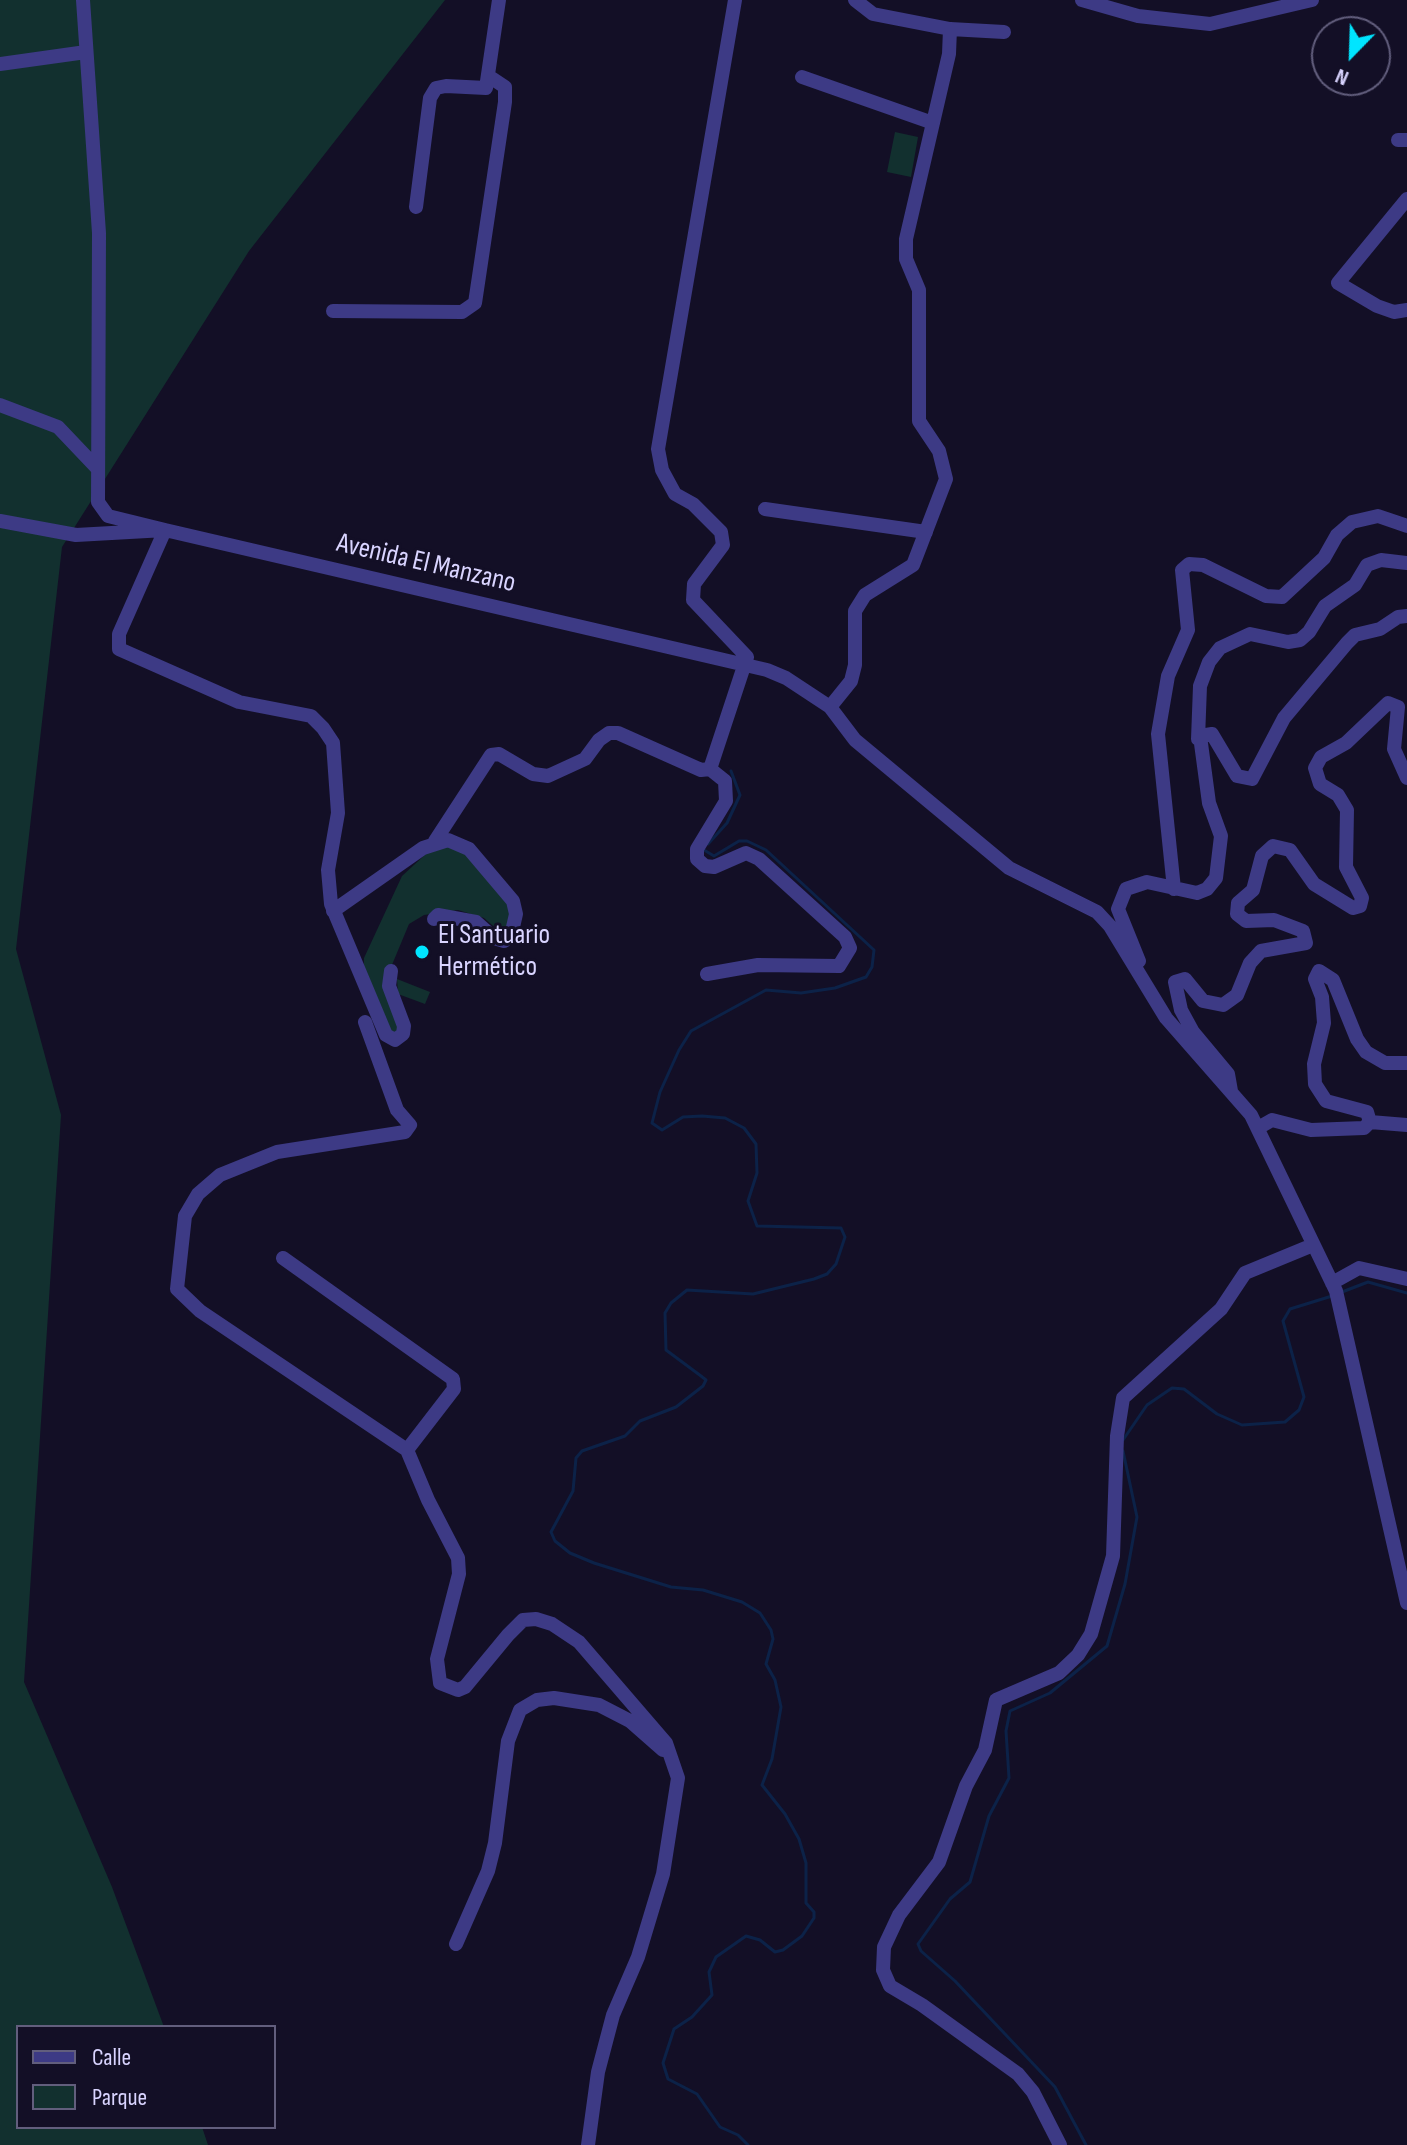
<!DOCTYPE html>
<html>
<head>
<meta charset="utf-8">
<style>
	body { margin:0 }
	#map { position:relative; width:1407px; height:2145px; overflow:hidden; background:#130f26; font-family:"Sofia Sans Condensed",sans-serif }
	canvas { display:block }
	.legend { position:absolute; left:16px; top:2025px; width:260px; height:104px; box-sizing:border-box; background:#130f26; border:2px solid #625e7d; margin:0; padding:10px 14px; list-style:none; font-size:24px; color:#d9d4ff }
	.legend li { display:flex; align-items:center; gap:16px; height:40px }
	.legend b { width:40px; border:2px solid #625e7d }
	.north { position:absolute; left:1311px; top:16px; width:80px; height:80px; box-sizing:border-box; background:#130f26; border:2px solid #625e7d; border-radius:50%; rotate:203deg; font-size:22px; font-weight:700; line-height:32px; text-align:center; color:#d9d4ff }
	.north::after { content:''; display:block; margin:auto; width:28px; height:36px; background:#00e5ff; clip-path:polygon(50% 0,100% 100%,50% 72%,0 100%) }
</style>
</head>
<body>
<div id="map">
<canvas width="1407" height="2145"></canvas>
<ul class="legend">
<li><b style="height:10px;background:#3d3a85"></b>Calle</li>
<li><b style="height:22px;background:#12302f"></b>Parque</li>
</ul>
<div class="north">N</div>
</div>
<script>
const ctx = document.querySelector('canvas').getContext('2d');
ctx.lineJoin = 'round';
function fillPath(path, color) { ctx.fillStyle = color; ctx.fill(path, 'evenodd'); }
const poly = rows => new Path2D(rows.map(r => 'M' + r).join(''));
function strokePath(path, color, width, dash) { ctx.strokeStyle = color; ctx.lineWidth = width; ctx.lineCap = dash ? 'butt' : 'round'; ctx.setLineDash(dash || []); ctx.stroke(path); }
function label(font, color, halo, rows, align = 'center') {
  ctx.font = font + ' "Sofia Sans Condensed",sans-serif'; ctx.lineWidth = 6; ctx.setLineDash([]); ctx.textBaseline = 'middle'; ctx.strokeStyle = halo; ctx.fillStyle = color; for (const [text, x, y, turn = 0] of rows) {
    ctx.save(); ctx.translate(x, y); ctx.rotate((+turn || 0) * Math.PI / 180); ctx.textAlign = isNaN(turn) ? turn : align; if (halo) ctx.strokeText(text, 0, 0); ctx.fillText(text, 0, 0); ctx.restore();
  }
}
fillPath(poly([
	[0,0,445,0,249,251,62,547,16,949,61,1115,24,1682,112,1887,164,2027,18,2027,18,2127,202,2127,208,2145,0,2145],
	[895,132,918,137,911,177,887,172],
	[448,846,468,853,513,911,505,936,484,918,458,910,424,915,409,924,389,972,398,1031,392,1033,364,967,364,958,402,876,428,852],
	[397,979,430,992,425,1004,398,994]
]), '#12302f');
strokePath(poly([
	[708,844,727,823,740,795,731,771],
	[704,850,714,856,739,841,747,841,766,850,874,950,872,967,866,977,835,988,801,993,766,990,691,1031,679,1050,660,1092,652,1123,662,1130,683,1117,702,1116,725,1118,744,1128,756,1144,757,1173,748,1201,757,1226,841,1228,845,1237,836,1264,827,1274,814,1279,753,1294,687,1290,671,1303,665,1313,666,1350,701,1376,706,1380,703,1386,676,1407,640,1421,625,1436,582,1451,576,1458,573,1491,551,1532,555,1541,570,1553,594,1563,671,1587,703,1590,742,1602,760,1613,771,1630,773,1639,766,1664,775,1680,781,1707,772,1759,762,1785,785,1814,799,1839,806,1863,806,1903,814,1912,814,1918,802,1936,783,1950,775,1952,760,1940,746,1936,716,1957,709,1972,712,1995,692,2017,674,2029,663,2063,668,2079,697,2094,720,2127,738,2135,748,2145],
	[1342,1292,1368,1282,1407,1293],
	[1123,1440,1147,1405,1172,1388,1184,1389,1217,1414,1242,1425,1285,1422,1299,1410,1304,1397,1283,1321,1290,1309,1332,1296],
	[1086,2145,1055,2087,955,1981,921,1951,918,1944,950,1899,970,1882,989,1816,1009,1778,1006,1731,1010,1711,1050,1693,1107,1646,1125,1584,1137,1517,1123,1451]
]), '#0c2248', 3);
strokePath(poly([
	[83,0,99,233,98,502,108,516,165,530,119,634,119,649,239,702,311,716,323,728,333,743,338,813,328,870,331,904,386,1035,395,1040,403,1034,404,1026,389,986,391,971],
	[855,0,873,14,950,29,1004,32],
	[1082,0,1138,16,1210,24,1312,0],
	[0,64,86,52],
	[802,77,933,123],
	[1398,140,1407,140],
	[1407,199,1338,283,1377,306,1394,312,1407,310],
	[416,207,430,98,436,88,446,86,486,88,499,0],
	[333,311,462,312,475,303,505,102,505,87,490,77],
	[0,405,58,427,96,467],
	[765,509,926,532],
	[0,521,76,535,165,530,767,670,786,678,830,707,855,740,1009,868,1097,912,1110,926,1166,1018,1251,1115,1336,1291,1407,1603],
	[830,707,851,681,855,665,855,611,865,595,913,565,946,479,939,451,919,421,919,290,906,259,906,239,949,54,950,29],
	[1198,739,1200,686,1209,662,1220,648,1250,634,1288,642,1300,640,1309,632,1325,606,1355,585,1367,565,1381,560,1407,563],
	[710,769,747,657,693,600,694,584,723,545,721,532,693,504,675,494,662,470,658,449,735,0],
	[435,841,491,755,499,754,533,774,548,776,585,759,599,740,609,733,618,733,701,770,710,769,725,781,726,801,697,849,697,859,705,866,714,867,746,853,759,859,845,937,850,948,839,966,758,965,707,974],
	[1174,889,1158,734,1168,676,1188,630,1182,570,1189,564,1203,565,1266,596,1282,597,1324,558,1337,535,1352,522,1378,516,1407,526],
	[333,911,423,848,448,840,469,849,513,901,516,914,511,936,504,941,494,938,476,922,438,915,434,919],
	[1139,961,1118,909,1126,889,1147,882,1197,893,1207,889,1216,878,1221,836,1209,803,1200,736,1212,734,1237,776,1252,779,1284,718,1347,643,1355,635,1380,629,1398,617,1407,616],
	[365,1022,397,1110,410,1125,405,1132,277,1152,220,1175,198,1194,185,1216,177,1289,200,1311,407,1450,428,1500,458,1558,459,1574,437,1659,440,1683,458,1690,465,1687,508,1635,523,1620,536,1619,552,1624,579,1642,666,1743,678,1778,663,1874,638,1957,613,2015,598,2072,588,2145],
	[1231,1091,1228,1074,1193,1032,1181,1010,1175,982,1185,979,1203,1001,1223,1005,1237,995,1250,963,1261,951,1306,943,1303,931,1274,920,1246,921,1237,914,1238,903,1253,890,1262,856,1273,846,1290,850,1314,884,1353,908,1360,906,1362,898,1346,867,1347,810,1338,795,1320,784,1315,768,1321,757,1346,743,1388,703,1398,707,1394,749,1407,778],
	[1370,1122,1407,1125],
	[1258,1128,1272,1120,1311,1130,1364,1128,1370,1122,1367,1112,1326,1101,1315,1084,1314,1064,1324,1023,1322,997,1315,979,1319,971,1333,980,1357,1039,1366,1052,1385,1063,1407,1063],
	[283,1258,453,1379,454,1389,407,1450],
	[1332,1283,1359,1268,1407,1279],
	[456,1944,488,1871,495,1843,508,1741,520,1710,537,1700,554,1698,599,1705,630,1721,663,1750],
	[1060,2145,1033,2092,1018,2074,922,2005,890,1986,883,1970,884,1947,899,1915,939,1862,966,1786,985,1750,996,1700,1059,1673,1078,1655,1091,1634,1113,1556,1117,1436,1123,1398,1221,1309,1245,1273,1313,1245]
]), '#3d3a85', 14);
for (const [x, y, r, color] of [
	[422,952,8,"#00e5ff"]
]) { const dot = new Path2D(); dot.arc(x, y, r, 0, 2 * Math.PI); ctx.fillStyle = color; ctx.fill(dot); strokePath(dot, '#130f26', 3); }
label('28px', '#d9d4ff', '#130f26', [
	["Avenida El Manzano",426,564,13]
]);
label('28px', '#d9d4ff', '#130f26', [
	["El Santuario",438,936],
	["Hermético",438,968]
], 'left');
</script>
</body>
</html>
